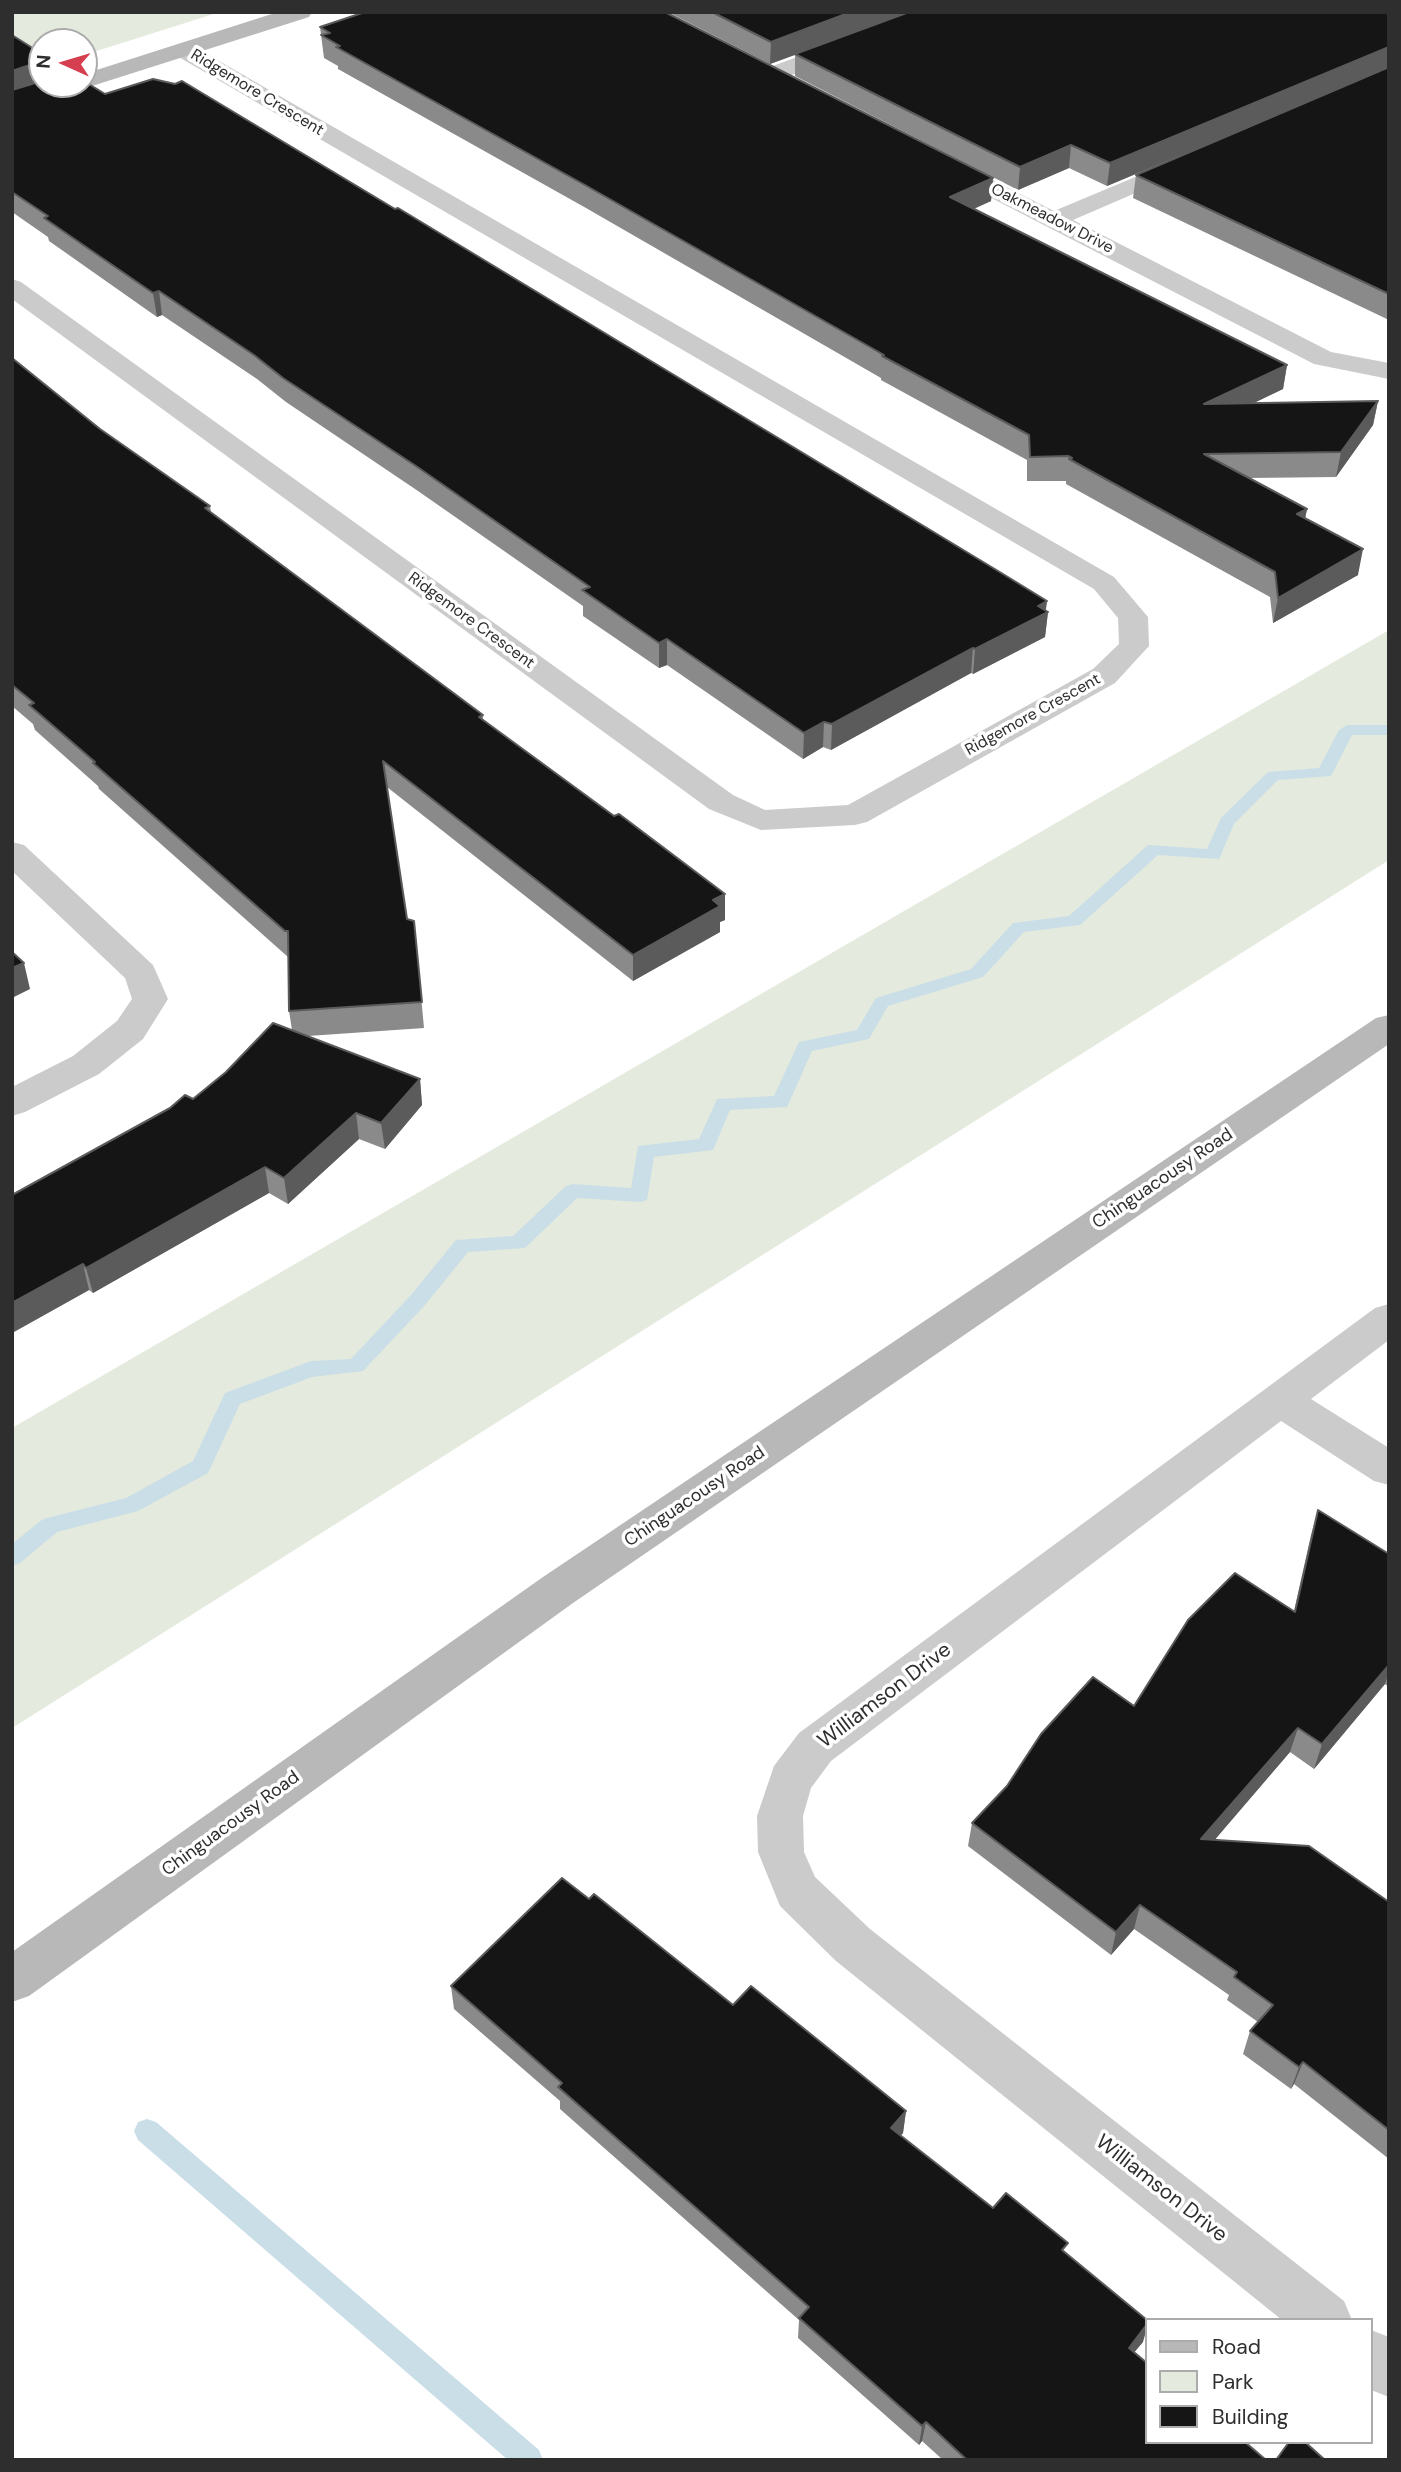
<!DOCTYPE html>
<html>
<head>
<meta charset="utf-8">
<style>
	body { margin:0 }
	#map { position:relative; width:1401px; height:2472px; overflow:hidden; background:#fff; font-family:"DM Sans",sans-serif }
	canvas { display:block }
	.frame { position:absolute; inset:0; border:14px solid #2e2e2e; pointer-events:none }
	.legend { position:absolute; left:1145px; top:2318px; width:228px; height:126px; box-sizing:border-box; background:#fff; border:2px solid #ababab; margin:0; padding:9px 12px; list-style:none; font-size:21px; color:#2e2e2e }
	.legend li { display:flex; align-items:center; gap:14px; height:35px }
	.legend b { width:35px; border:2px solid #ababab }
	.north { position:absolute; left:28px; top:28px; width:70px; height:70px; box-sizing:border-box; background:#fff; border:2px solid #ababab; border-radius:50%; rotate:274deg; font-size:19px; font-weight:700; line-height:28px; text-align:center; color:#2e2e2e }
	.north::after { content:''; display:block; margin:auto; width:24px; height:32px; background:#d63f4f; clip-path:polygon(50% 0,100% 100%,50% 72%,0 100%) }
</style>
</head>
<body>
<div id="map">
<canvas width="1401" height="2472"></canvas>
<div class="frame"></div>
<ul class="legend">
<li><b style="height:9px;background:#b8b8b8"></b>Road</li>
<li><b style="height:19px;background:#e4eadd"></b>Park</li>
<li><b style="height:19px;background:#151515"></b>Building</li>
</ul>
<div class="north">N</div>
</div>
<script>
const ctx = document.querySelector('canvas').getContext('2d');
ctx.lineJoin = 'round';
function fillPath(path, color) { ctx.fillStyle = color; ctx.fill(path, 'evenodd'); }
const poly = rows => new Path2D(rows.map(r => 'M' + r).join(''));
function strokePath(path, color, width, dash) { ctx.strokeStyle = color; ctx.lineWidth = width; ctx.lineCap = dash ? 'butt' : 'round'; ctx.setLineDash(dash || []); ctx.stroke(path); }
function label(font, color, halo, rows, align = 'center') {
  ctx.font = font + ' "DM Sans",sans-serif'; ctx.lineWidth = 7; ctx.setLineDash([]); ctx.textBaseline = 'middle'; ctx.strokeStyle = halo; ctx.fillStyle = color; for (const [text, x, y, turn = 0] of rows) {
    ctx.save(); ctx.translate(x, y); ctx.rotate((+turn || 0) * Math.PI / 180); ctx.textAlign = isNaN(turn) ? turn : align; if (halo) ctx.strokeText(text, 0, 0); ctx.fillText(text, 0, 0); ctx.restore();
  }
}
fillPath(poly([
	[12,12,220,12,84,55,84,42,42,42,42,68,12,62],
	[1389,630,1389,860,12,1728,12,1428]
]), '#e4eadd');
fillPath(poly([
	[1347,725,1389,725,1389,735,1352,735,1331,776,1278,780,1234,824,1219,859,1158,855,1080,925,1024,932,983,977,888,1006,869,1039,812,1051,787,1107,730,1110,713,1150,654,1157,647,1200,640,1202,577,1198,525,1248,468,1252,425,1305,363,1371,312,1377,240,1404,208,1473,138,1511,57,1532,20,1563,12,1566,12,1544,43,1519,126,1498,193,1461,225,1393,311,1361,351,1359,411,1295,456,1240,513,1236,566,1186,573,1184,631,1188,638,1146,699,1139,717,1099,774,1096,799,1042,857,1030,876,998,971,969,1013,923,1069,916,1148,845,1207,849,1221,818,1268,772,1319,768,1339,730,1347,725],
	[147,2119,156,2122,539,2450,543,2460,508,2460,138,2140,134,2131,138,2122,147,2119]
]), '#cadee8');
fillPath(poly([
	[918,12,950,12,947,17,778,80,762,80,759,75,762,70,918,12],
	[185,44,193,46,1114,577,1148,617,1149,646,1115,683,867,822,855,825,761,830,709,809,12,299,12,279,21,282,733,795,765,810,848,805,1093,669,1119,644,1118,618,1094,589,177,56,174,51,177,46,185,44],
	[1183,157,1191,159,1195,164,1191,169,1073,220,1331,352,1389,363,1389,379,1314,364,937,170,933,165,937,160,945,158,953,160,1054,211,1183,157],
	[12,842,24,845,153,965,168,999,143,1039,99,1074,25,1112,12,1116,12,1087,73,1056,117,1021,132,999,125,978,12,871,12,842],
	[1389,1304,1389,1340,1311,1399,1389,1448,1389,1485,1374,1481,1281,1421,831,1761,811,1788,803,1816,804,1852,815,1877,870,1929,1344,2301,1352,2320,1282,2320,836,1961,780,1906,758,1852,757,1816,774,1766,799,1733,1375,1308,1389,1304],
	[1371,2330,1389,2337,1389,2397,1371,2390,1371,2330]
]), '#cbcbcb');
fillPath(poly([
	[278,12,312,12,309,17,92,86,84,88,75,84,84,84,84,74,278,12],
	[1389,1015,1389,1044,573,1603,29,1996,12,2002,12,1952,543,1577,1376,1018,1389,1015]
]), '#b8b8b8');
fillPath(poly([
	[668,12,1389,12,1389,320,1133,198,1136,175,1299,105,1107,186,1069,168,1018,190,795,76,795,55,770,64],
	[320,27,993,178,991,201,974,209,1287,365,1283,389,1253,403,1378,401,1373,425,1336,477,1249,478,1307,509,1305,518,1358,575,1273,623,1270,597,1066,484,1066,481,1027,481,1027,460,881,380,881,378,586,208,338,69,338,66,324,58],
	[12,35,42,84,105,94,1047,601,1046,610,1048,612,1045,637,973,674,971,673,831,750,823,747,803,759,667,665,659,668,583,616,583,606,418,491,286,402,257,379,162,315,157,317,49,241,48,237,12,212],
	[12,358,100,429,210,506,211,512,483,715,483,720,725,920,720,922,720,932,633,981,387,787,407,919,414,921,424,1028,308,1036,420,1079,422,1105,385,1149,359,1139,288,1204,269,1193,93,1293,89,1290,12,1333,193,1099,292,1030,289,1011,288,957,99,789,98,786,35,730,33,724,12,706],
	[1318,1510,1389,1554,1389,1687,1385,1684,1314,1769,1290,1752,1214,1840,1389,1902,1389,2159,1294,2084,1291,2089,1243,2054,1250,2031,1258,2022,1227,2000,1229,1995,1134,1929,1111,1955,968,1846,972,1823,1134,1706,1294,1611,1311,1535],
	[589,1899,733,2005,906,2111,903,2133,900,2136,993,2208,1065,2253,1143,2342,1134,2352,1266,2460,943,2460,922,2441,919,2445,798,2338,799,2320,560,2109,560,2101,454,2009,451,1986]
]), '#8a8a8a');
fillPath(poly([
	[851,12,910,12,770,64,771,42],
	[1389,47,1389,68,1107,186,1110,163],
	[42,61,42,84,12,95,12,71],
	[1071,145,1069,168,1018,190,1020,167],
	[993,178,991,201,948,220,950,197],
	[159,291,162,315,157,317,153,293],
	[1287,365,1283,389,1200,429,1204,404],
	[1378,401,1373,425,1336,477,1341,452],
	[1307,509,1302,534,1297,514],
	[1363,549,1358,575,1273,623,1278,598],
	[1047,601,1045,613,1048,612,1045,637,973,674,975,649,1038,606],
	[667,639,667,665,659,668,659,643],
	[973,648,971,673,831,750,832,724],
	[824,722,823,747,803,759,804,733],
	[725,894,725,920,720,922,720,932,633,981,633,955,713,900],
	[24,963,30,989,12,998,12,968],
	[420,1079,422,1105,385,1149,381,1123],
	[356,1113,359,1139,288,1204,284,1178],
	[265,1167,269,1193,93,1293,86,1268],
	[83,1264,89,1290,12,1333,12,1303],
	[1389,1665,1389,1672,1385,1684,1314,1769,1322,1744],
	[1298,1728,1290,1752,1195,1863,1201,1839],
	[1140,1905,1134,1929,1111,1955,1116,1932],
	[1303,2062,1294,2084,1291,2089,1299,2067],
	[906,2111,903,2133,888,2150,891,2128],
	[1147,2324,1147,2328,1143,2342,1122,2367,1129,2348],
	[926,2422,922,2441,919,2445,922,2426]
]), '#5b5b5b');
const building = poly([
	[365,12,665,12,993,178,950,197,1287,365,1204,404,1378,401,1341,452,1204,454,1307,509,1297,514,1363,549,1278,598,1275,572,1069,459,1072,458,1068,456,1030,457,1029,435,882,356,884,355,585,185,336,47,340,46,321,35,330,33,320,27,365,12],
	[712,12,851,12,771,42,712,12],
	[909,12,1389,12,1389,47,1110,163,1071,145,1020,167,795,54,909,12],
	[12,35,42,54,42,61,12,71,12,35],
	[1389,67,1389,294,1136,175,1389,67],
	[153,79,175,84,182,81,395,209,398,208,1003,574,1047,601,1038,606,1048,612,975,649,973,648,832,724,824,722,804,733,667,639,659,643,582,590,590,587,416,466,283,378,254,355,159,291,153,293,44,218,48,216,12,192,12,90,42,81,42,84,84,84,84,81,105,94,153,79],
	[12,358,100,429,210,506,205,508,483,715,479,717,614,816,619,814,725,894,713,900,720,906,633,955,383,761,407,919,414,921,422,1002,289,1011,288,931,285,931,93,763,95,762,29,705,34,703,12,685,12,358],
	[12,952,24,963,12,968,12,952],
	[273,1023,420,1079,381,1123,356,1113,284,1178,265,1167,86,1268,83,1264,12,1303,12,1195,170,1108,185,1095,193,1099,226,1072,273,1023],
	[1318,1510,1389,1554,1389,1665,1322,1744,1298,1728,1201,1839,1309,1846,1389,1902,1389,2130,1303,2062,1299,2067,1250,2031,1273,2005,1234,1977,1237,1972,1140,1905,1116,1932,972,1823,1007,1786,1041,1734,1093,1677,1134,1706,1188,1620,1235,1573,1295,1612,1318,1510],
	[562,1878,589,1899,594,1894,733,2005,751,1986,906,2111,891,2128,993,2208,1006,2193,1068,2243,1062,2250,1147,2320,1147,2324,1129,2348,1147,2363,1147,2442,1245,2442,1266,2460,967,2460,926,2422,922,2426,799,2318,809,2307,558,2087,562,2083,451,1986,562,1878],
	[1289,2442,1305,2442,1325,2460,1276,2460,1289,2442]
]);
fillPath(building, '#151515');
strokePath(building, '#5b5b5b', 2);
label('16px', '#2e2e2e', '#fff', [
	["Ridgemore Crescent",257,93,31],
	["Oakmeadow Drive",1052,219,27],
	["Ridgemore Crescent",471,621,36],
	["Ridgemore Crescent",1033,715,-29]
]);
label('18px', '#2e2e2e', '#fff', [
	["Chinguacousy Road",1163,1179,-34],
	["Chinguacousy Road",695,1497,-34],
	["Chinguacousy Road",231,1824,-36]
]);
label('21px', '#2e2e2e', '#fff', [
	["Williamson Drive",885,1696,-37],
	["Williamson Drive",1161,2189,38]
]);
</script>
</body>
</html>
